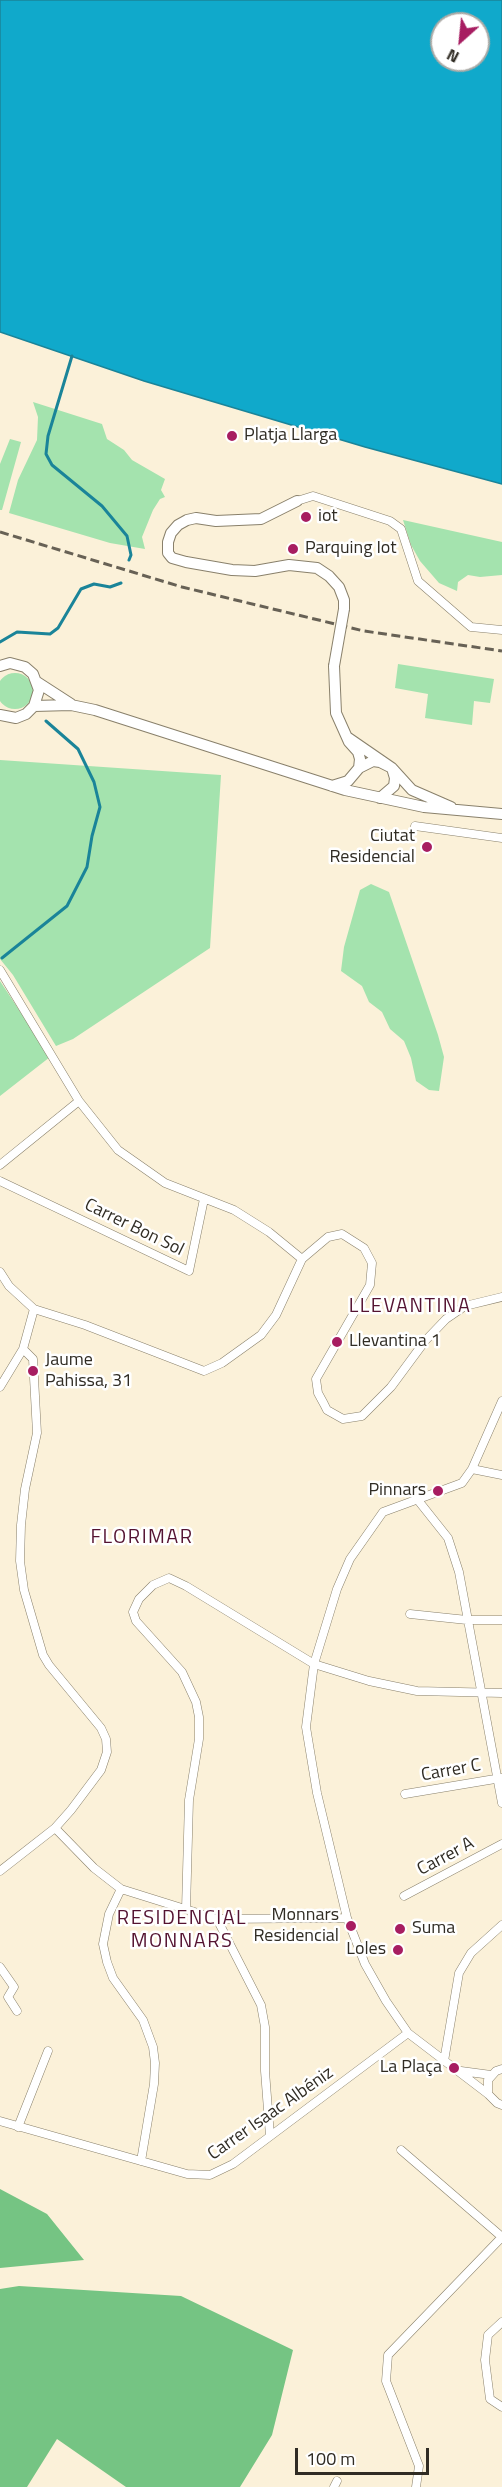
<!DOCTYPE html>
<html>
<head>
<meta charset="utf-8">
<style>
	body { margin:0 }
	#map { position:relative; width:502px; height:2487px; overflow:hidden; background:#fbf1d9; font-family:"Titillium Web",sans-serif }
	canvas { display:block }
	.north { position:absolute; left:430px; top:12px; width:60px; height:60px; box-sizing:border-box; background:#fff; border:2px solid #acaba7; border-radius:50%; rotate:207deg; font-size:16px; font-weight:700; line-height:24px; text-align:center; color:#302c24 }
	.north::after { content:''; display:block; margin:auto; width:21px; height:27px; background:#a71d61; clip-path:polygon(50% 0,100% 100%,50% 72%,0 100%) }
	.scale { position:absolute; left:295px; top:2448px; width:134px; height:27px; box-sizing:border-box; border:3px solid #302c24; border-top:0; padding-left:8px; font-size:18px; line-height:21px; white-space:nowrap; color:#302c24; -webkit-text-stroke:4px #fff; paint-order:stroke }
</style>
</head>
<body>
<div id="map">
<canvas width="502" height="2487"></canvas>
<div class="north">N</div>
<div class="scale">100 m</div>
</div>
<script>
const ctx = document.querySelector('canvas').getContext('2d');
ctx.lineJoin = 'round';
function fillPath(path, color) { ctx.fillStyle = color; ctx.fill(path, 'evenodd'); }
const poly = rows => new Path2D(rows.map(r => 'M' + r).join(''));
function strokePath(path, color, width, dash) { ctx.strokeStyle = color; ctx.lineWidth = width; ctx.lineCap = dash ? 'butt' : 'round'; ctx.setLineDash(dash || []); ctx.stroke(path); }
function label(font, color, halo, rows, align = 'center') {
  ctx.font = font + ' "Titillium Web",sans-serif'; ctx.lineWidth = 5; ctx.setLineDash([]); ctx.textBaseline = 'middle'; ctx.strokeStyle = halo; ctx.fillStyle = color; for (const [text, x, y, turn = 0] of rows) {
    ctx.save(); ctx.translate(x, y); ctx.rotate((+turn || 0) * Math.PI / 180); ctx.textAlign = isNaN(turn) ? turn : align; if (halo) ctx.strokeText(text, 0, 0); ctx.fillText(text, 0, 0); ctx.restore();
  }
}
fillPath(poly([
	[33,402,102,424,107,439,124,450,132,460,165,479,161,490,165,497,160,499,153,510,142,537,145,549,110,543,9,513,18,480,37,440,38,417],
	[10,439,21,442,2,510,0,510,0,464],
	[403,520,502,542,502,575,480,577,468,575,458,582,457,591,439,583,420,561,411,545],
	[398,664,494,679,490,703,474,701,472,725,425,718,428,694,395,688],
	'-3 691a18 18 0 1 1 36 0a18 18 0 1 1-36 0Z',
	[0,760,221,775,210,948,73,1039,56,1046,13,975,0,959],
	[371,884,389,892,438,1035,444,1057,439,1091,429,1090,416,1081,411,1058,404,1041,390,1029,382,1012,369,1002,362,986,341,971,344,947,360,890],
	[0,981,50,1057,0,1096]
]), '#a4e3ae');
fillPath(poly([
	[0,2189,47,2214,84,2260,0,2268],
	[19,2286,181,2296,293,2350,272,2435,240,2487,126,2487,57,2439,27,2487,0,2487,0,2289]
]), '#75c483');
const water = poly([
	[0,0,502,0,502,484,365,447,144,381,0,332,0,0],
	[442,24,478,24,478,60,442,60,442,24]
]);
fillPath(water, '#10a9cb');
strokePath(water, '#1a8499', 1.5);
strokePath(poly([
	[72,356,48,436,46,454,52,465,102,506,127,536,131,555,129,560],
	[0,642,17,632,50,634,58,628,81,589,94,584,110,587,121,583],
	[2,958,67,906,87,867,92,836,100,807,94,782,78,749,46,721]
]), '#1a8499', 3);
const street = poly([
	[297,501,313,496,390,521,401,529,418,581,471,627,502,630],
	[415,826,502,838],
	[0,970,79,1101,118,1150,165,1183,234,1210,269,1232,302,1259],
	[0,1165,79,1101],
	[0,1181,189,1271,204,1199],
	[0,1272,9,1286,34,1309,85,1325,204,1371,222,1363,261,1335,276,1315,302,1259,328,1237,342,1234,364,1248,372,1263,370,1285,316,1379,318,1393,324,1404,327,1410,343,1419,362,1416,391,1387,425,1341,446,1319,465,1306,502,1297],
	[0,1387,23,1349,34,1309],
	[502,1401,472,1469,462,1483,383,1512,350,1559,337,1589,314,1664,306,1727,317,1793,347,1918,365,1964,386,2001,408,2033,488,2094,497,2103,502,2105],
	[472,1469,502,1475],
	[417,1499,448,1538,459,1572,502,1803],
	[410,1614,467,1620,502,1620],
	[405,1794,501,1778],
	[55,1828,94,1868,121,1889,217,1919,347,1918],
	[0,1871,55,1828,71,1810,101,1770,107,1752,106,1739,101,1728,49,1665,43,1655,24,1590,20,1561,21,1525,25,1489,37,1433,33,1359,23,1349],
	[121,1889,109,1914,103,1944,107,1962,113,1978,143,2020,153,2047,155,2063,154,2084,141,2161],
	[404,1896,502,1844],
	[186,1909,189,1800,199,1739,199,1717,196,1702,182,1672,136,1621,133,1612,139,1599,153,1585,169,1578,186,1586,314,1664,369,1681,417,1691,502,1693],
	[217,1919,261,2005,265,2027,265,2071,270,2136],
	[0,1967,14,1987,8,1997,17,2011],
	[444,2061,459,1973,471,1953,502,1925],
	[461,2071,491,2075],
	[488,2094,488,2080,496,2071,502,2069],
	[0,2121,187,2174,210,2175,233,2164,408,2033],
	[18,2127,48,2051],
	[401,2150,502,2237],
	[502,2322,488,2335,485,2360,490,2399,502,2407],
	[334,2487,337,2481],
	[416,2487,419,2466,386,2381,388,2355,502,2237]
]);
const secondary = poly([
	[297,501,261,519,216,521,196,518,187,520,178,525,171,533,168,542,168,553,172,558,186,562,232,570,255,571,289,565,317,568,329,576,339,587,344,600,344,609],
	[0,666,10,663,25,667,33,674,39,690,34,706,26,714,16,718,0,715],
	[334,666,336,713,349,742,358,752,360,759,359,768],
	[37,682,71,704],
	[34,706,71,705,95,710,345,790,424,807,502,814],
	[347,737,392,768,412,790,451,807],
	[332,786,348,781,359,768,373,761,380,762,392,768,395,778,394,786,380,798]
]);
strokePath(street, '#89806b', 9);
strokePath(secondary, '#89806b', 12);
strokePath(street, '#fff', 8);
strokePath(secondary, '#fff', 10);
strokePath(poly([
	[0,532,182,587,364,631,502,651]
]), '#676155', 3, [9, 4.5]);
const secondaryBridge = poly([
	[334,666,344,609]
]);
strokePath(secondaryBridge, '#89806b', 12, []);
strokePath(secondaryBridge, '#fff', 10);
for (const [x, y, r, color] of [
	[232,436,6,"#a71d61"],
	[306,517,6,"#a71d61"],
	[293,549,6,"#a71d61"],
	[427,847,6,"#a71d61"],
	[337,1342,6,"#a71d61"],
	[33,1371,6,"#a71d61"],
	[438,1491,6,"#a71d61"],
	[351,1926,6,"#a71d61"],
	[400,1929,6,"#a71d61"],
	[398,1950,6,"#a71d61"],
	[454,2068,6,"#a71d61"]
]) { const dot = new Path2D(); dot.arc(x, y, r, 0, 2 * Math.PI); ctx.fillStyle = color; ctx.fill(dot); strokePath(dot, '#fff', 2); }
label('18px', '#302c24', '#fff', [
	["Platja Llarga",244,436],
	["iot",318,517],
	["Parquing Iot",305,549],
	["Ciutat",415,837,"right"],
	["Residencial",415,858,"right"],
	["Llevantina 1",349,1342],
	["Jaume",45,1361],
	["Pahissa, 31",45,1382],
	["Pinnars",426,1491,"right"],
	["Monnars",339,1916,"right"],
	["Residencial",339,1937,"right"],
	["Suma",412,1929],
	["Loles",386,1950,"right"],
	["La Plaça",442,2068,"right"]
], 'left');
label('18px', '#302c24', '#fff', [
	["Carrer Bon Sol",134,1228,26],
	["Carrer C",451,1771,-10],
	["Carrer A",446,1857,-28],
	["Carrer Isaac Albéniz",271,2114,-35]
]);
ctx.letterSpacing = '1.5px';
label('20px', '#541331', '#fff', [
	["LLEVANTINA",410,1307],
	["FLORIMAR",142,1538],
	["RESIDENCIAL",182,1919],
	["MONNARS",182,1942]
]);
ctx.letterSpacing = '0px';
</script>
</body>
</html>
